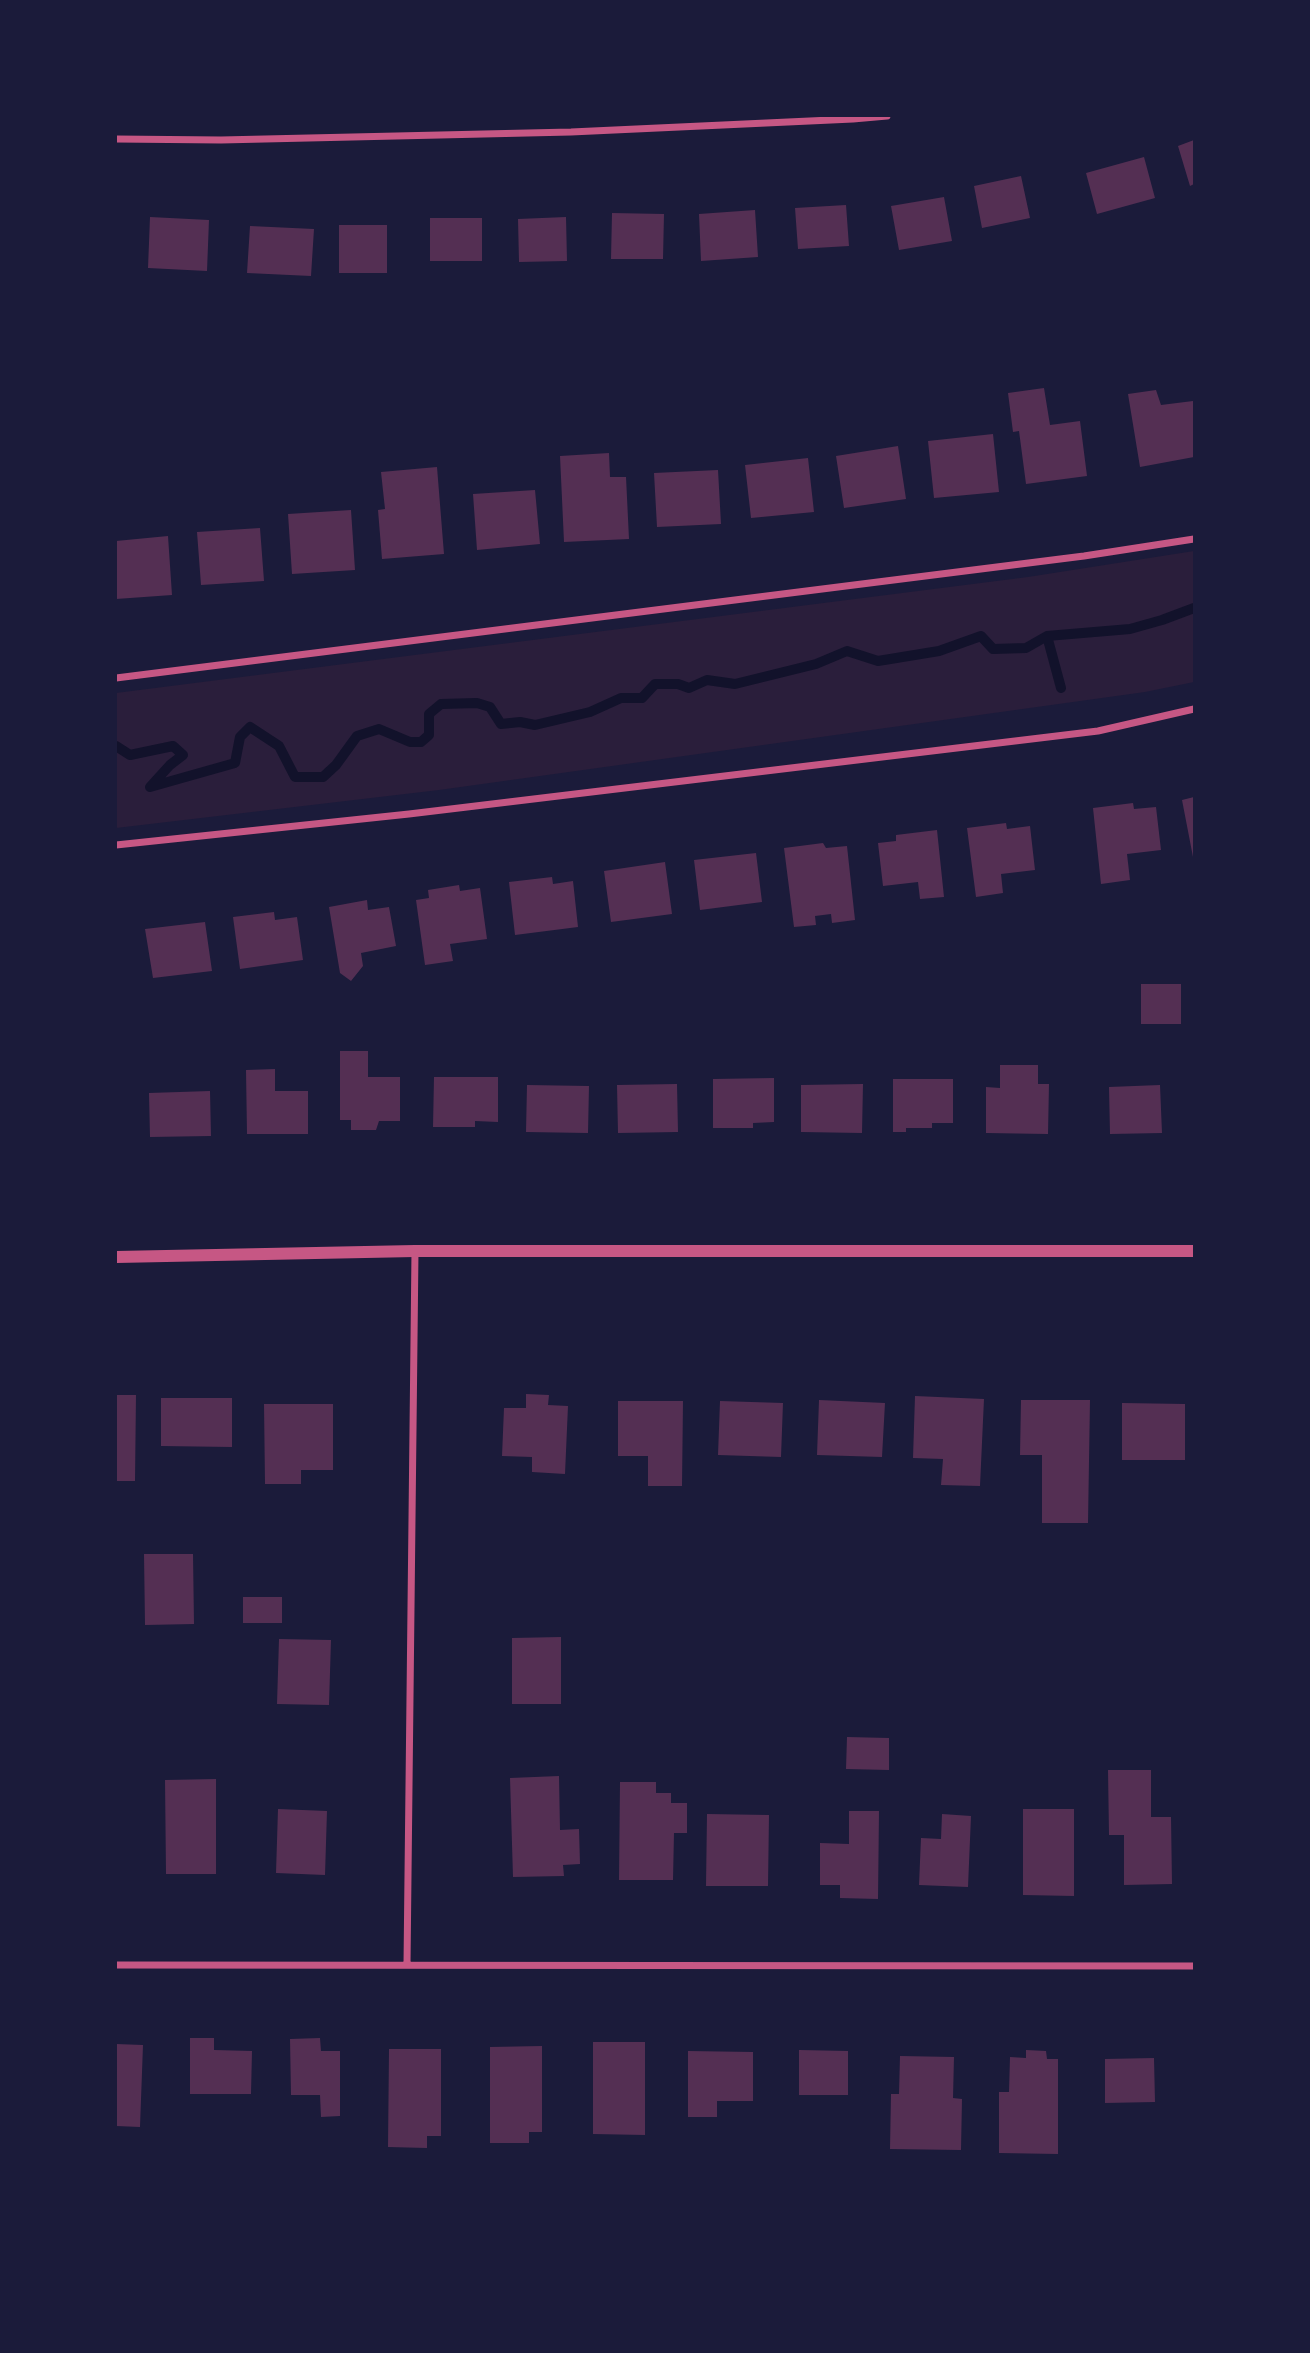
<!DOCTYPE html>
<html>
<head>
<meta charset="utf-8">
<style>
	body { margin:0 }
	#map { position:relative; width:1310px; height:2353px; overflow:hidden; background:#1b1b3a; font-family:"DM Sans",sans-serif }
	canvas { display:block }
	.frame { position:absolute; inset:0; border:117px solid #1b1b3a; pointer-events:none }
</style>
</head>
<body>
<div id="map">
<canvas width="1310" height="2353"></canvas>
<div class="frame"></div>
</div>
<script>
const ctx = document.querySelector('canvas').getContext('2d');
ctx.lineJoin = 'round';
function fillPath(path, color) { ctx.fillStyle = color; ctx.fill(path, 'evenodd'); }
const poly = rows => new Path2D(rows.map(r => 'M' + r).join(''));
function strokePath(path, color, width, dash) { ctx.strokeStyle = color; ctx.lineWidth = width; ctx.lineCap = dash ? 'butt' : 'round'; ctx.setLineDash(dash || []); ctx.stroke(path); }
fillPath(poly([
	[1194,551,1194,682,1145,692,439,790,116,828,116,693,1028,577]
]), '#2a1e3b');
strokePath(poly([
	[1047,636,1061,688],
	[116,746,130,755,173,746,183,755,170,765,150,787,235,763,240,737,250,727,279,746,295,777,323,777,336,765,357,736,379,729,410,742,421,742,429,735,429,714,441,704,477,703,490,707,501,724,520,722,535,725,590,712,621,698,642,698,655,684,678,684,689,688,707,680,735,684,816,664,847,651,878,661,939,651,981,636,993,649,1026,648,1047,636,1130,629,1162,620,1194,608]
]), '#12122b', 10);
fillPath(poly([
	[1194,140,1194,184,1190,186,1178,146],
	[1144,157,1155,198,1097,214,1086,173],
	[1021,176,1030,218,982,228,974,186],
	[944,197,952,241,899,250,891,206],
	[846,205,849,246,798,249,795,208],
	[755,210,758,257,701,261,699,214],
	[612,213,664,214,663,259,611,259],
	[150,217,209,220,207,271,148,268],
	[566,217,567,261,519,262,518,219],
	[430,218,482,218,482,261,430,261],
	[339,225,387,225,387,273,339,273],
	[250,226,314,229,311,276,247,273],
	[1044,388,1050,425,1080,421,1087,476,1026,484,1019,431,1013,432,1008,393],
	[1156,390,1161,405,1193,401,1194,457,1140,467,1128,394],
	[993,434,999,492,934,498,928,441],
	[898,446,906,499,844,508,836,456],
	[609,453,610,477,626,477,629,539,564,542,560,456],
	[808,458,814,512,751,518,745,465],
	[437,467,444,554,382,559,378,510,385,509,381,472],
	[718,470,721,524,657,527,654,473],
	[535,490,540,544,477,550,473,494],
	[351,510,355,570,292,574,288,514],
	[260,528,264,581,201,585,197,532],
	[168,536,172,595,116,599,116,541],
	[1194,797,1194,857,1193,857,1182,800],
	[1133,803,1134,809,1156,807,1161,850,1127,854,1130,880,1101,884,1093,808],
	[1006,823,1007,829,1030,826,1035,870,1001,874,1003,893,976,897,967,828],
	[937,830,944,897,920,899,918,882,883,886,878,843,896,841,896,835],
	[823,843,826,848,847,846,855,920,832,923,831,914,815,916,816,925,794,927,784,848],
	[756,853,762,902,700,910,694,860],
	[665,862,672,914,611,922,604,871],
	[552,877,553,884,573,881,578,927,515,935,509,882],
	[459,885,460,891,480,888,487,939,450,944,453,961,425,965,416,900,429,898,428,890],
	[367,900,368,910,389,907,396,946,361,953,363,966,351,981,340,973,329,907],
	[274,912,275,920,297,917,303,960,240,969,233,917],
	[205,922,212,971,153,978,145,929],
	[1141,984,1181,984,1181,1024,1141,1024],
	[340,1051,368,1051,368,1077,400,1077,400,1121,379,1121,376,1130,351,1130,351,1120,340,1120],
	[1000,1065,1038,1065,1038,1084,1049,1084,1048,1134,986,1133,986,1087,1000,1088],
	[275,1069,275,1091,308,1091,308,1134,247,1134,246,1070],
	[434,1077,498,1077,498,1122,475,1121,475,1127,433,1127],
	[774,1078,774,1122,753,1123,753,1128,713,1128,713,1079],
	[893,1079,953,1079,953,1123,932,1123,932,1128,906,1128,906,1132,893,1132],
	[677,1084,678,1132,618,1133,617,1085],
	[863,1084,862,1133,801,1132,801,1085],
	[527,1085,589,1086,588,1133,526,1132],
	[1160,1085,1162,1133,1110,1134,1109,1087],
	[210,1091,211,1136,150,1137,149,1093],
	[526,1394,549,1395,548,1405,568,1406,565,1474,532,1472,532,1457,502,1456,504,1408,526,1408],
	[116,1395,136,1395,135,1481,116,1481],
	[915,1396,984,1399,980,1486,941,1485,943,1459,913,1458],
	[161,1398,232,1398,232,1447,161,1446],
	[819,1400,885,1403,882,1457,817,1455],
	[1021,1400,1090,1400,1088,1523,1042,1523,1042,1455,1020,1455],
	[618,1401,683,1401,682,1486,648,1486,648,1456,618,1456],
	[720,1401,783,1403,781,1457,718,1455],
	[1122,1403,1185,1404,1185,1460,1122,1460],
	[264,1404,333,1404,333,1470,301,1470,301,1484,265,1484],
	[144,1554,193,1554,194,1624,145,1625],
	[243,1597,282,1597,282,1623,243,1623],
	[561,1637,561,1704,512,1704,512,1638],
	[279,1639,331,1640,329,1705,277,1704],
	[847,1737,889,1738,889,1770,846,1769],
	[1108,1770,1151,1770,1151,1817,1171,1817,1172,1884,1124,1885,1124,1835,1109,1835],
	[559,1776,560,1830,579,1829,580,1864,563,1865,564,1876,513,1877,510,1778],
	[216,1779,216,1874,166,1874,165,1780],
	[620,1782,656,1782,656,1793,671,1793,671,1803,687,1803,687,1833,674,1833,673,1880,619,1880],
	[278,1809,327,1811,325,1875,276,1873],
	[1023,1809,1074,1809,1074,1896,1023,1895],
	[849,1811,879,1811,878,1899,840,1898,840,1885,820,1885,820,1843,849,1844],
	[707,1814,769,1815,768,1886,706,1886],
	[942,1814,971,1816,968,1887,919,1885,921,1838,941,1839],
	[190,2038,214,2038,214,2050,252,2051,251,2094,190,2094],
	[320,2038,321,2051,340,2051,340,2116,321,2117,320,2095,291,2095,290,2039],
	[593,2042,645,2042,645,2135,593,2134],
	[116,2044,143,2045,140,2127,116,2126],
	[542,2046,542,2132,529,2132,529,2143,490,2143,490,2047],
	[389,2049,441,2049,441,2136,427,2136,427,2148,388,2147],
	[799,2050,848,2051,848,2095,799,2095],
	[1026,2050,1046,2051,1047,2059,1058,2059,1058,2154,999,2153,999,2092,1009,2092,1010,2057,1026,2058],
	[688,2051,753,2052,753,2101,717,2101,717,2117,688,2117],
	[900,2056,954,2057,953,2098,962,2099,961,2150,890,2149,891,2094,899,2094],
	[1154,2058,1155,2102,1105,2103,1105,2059]
]), '#542f53');
strokePath(poly([
	[116,139,221,140,571,132,853,119,887,116],
	[116,678,1084,556,1194,539],
	[116,845,409,814,1098,731,1194,709],
	[407,1964,415,1251],
	[116,1965,1194,1966]
]), '#c65784', 7);
strokePath(poly([
	[116,1257,415,1251,1194,1251]
]), '#c65784', 12);
</script>
</body>
</html>
